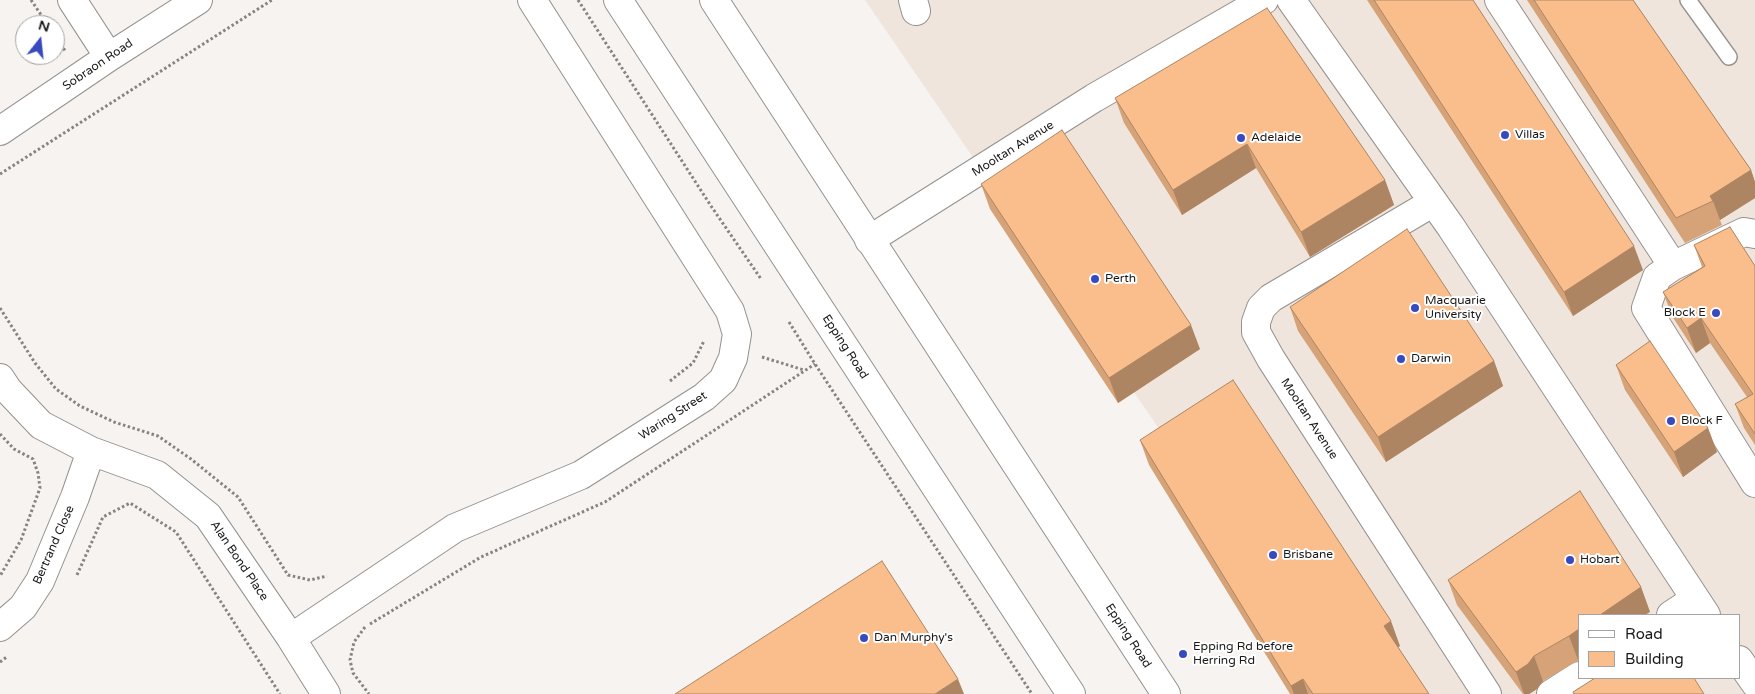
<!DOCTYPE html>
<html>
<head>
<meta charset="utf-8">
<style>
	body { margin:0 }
	#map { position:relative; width:1755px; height:694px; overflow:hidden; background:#f6f3f0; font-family:"Varela Round",sans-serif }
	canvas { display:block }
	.legend { position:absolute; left:1578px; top:614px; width:162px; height:65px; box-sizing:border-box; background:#fff; border:1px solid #a3a3a3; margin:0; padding:6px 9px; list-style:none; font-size:15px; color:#1a1918 }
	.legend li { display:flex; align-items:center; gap:10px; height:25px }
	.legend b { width:25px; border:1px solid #a3a3a3 }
	.north { position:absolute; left:15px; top:15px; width:50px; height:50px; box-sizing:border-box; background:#fff; border:1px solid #a3a3a3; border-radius:50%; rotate:16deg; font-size:14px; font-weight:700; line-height:20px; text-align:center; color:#1a1918 }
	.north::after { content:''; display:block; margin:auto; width:18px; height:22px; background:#384abd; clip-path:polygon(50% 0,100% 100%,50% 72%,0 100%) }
</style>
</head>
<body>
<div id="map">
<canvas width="1755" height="694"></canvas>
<ul class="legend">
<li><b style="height:6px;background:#fff"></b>Road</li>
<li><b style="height:14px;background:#f9be8c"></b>Building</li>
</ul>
<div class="north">N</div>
</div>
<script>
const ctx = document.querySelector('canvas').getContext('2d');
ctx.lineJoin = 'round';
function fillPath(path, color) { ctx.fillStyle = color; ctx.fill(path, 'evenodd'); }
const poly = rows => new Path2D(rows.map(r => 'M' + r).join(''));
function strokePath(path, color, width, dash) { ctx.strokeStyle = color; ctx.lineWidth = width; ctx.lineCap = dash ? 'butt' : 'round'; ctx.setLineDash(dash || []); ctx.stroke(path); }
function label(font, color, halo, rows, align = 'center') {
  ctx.font = font + ' "Varela Round",sans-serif'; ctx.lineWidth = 4; ctx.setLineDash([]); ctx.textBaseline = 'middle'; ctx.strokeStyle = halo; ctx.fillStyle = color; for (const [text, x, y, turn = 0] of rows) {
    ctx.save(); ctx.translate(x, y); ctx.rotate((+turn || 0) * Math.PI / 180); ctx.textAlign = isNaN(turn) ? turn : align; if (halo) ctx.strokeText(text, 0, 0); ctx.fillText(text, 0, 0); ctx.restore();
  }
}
fillPath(poly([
	[865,0,1755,0,1755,694,1341,694],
	[1579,615,1739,615,1739,678,1579,678]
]), '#efe5dd');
const service = poly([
	[1688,0,1729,57]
]);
const minor = poly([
	[72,0,109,57],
	[913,0,916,11],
	[1291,0,1451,227,1706,615],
	[1499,0,1673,266],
	[0,131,109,57,198,0],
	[1432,203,1271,298,1261,308,1256,322,1256,332,1271,359,1487,694],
	[1755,234,1744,232,1673,266,1657,277,1646,308,1755,483],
	[869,240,1094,98,1264,0],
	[0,378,8,390,41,425,91,451,157,475,208,516,291,638,326,694],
	[1671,615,1694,600],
	[0,627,23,607,40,581,75,497,91,451],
	[291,638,455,528,581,475,704,397,723,380,733,358,737,334,730,311,532,0],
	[1739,660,1755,683],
	[1551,694,1579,676]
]);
const primary = poly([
	[618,0,1071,694],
	[714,0,1166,694]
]);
strokePath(service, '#95918f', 18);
strokePath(minor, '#95918f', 30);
strokePath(primary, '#95918f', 30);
strokePath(poly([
	[31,0,48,25],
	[578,0,711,206,761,279],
	[55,36,66,52],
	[0,174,272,0],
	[0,308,35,363,56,389,80,406,114,422,158,436,191,459,238,497,288,575,310,580,327,576],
	[789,322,815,364,1032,694],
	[762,357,804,370],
	[670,381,693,363,704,341],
	[0,434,14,449,33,459,38,473,40,488,21,540,0,576],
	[77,575,103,517,130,503,176,532,280,694],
	[370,624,481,557,605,502,815,364],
	[365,627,354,642,350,660,353,673,369,694],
	[0,662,8,656]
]), '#868482', 3, [2.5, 2.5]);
strokePath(service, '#fff', 15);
strokePath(minor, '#fff', 28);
strokePath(primary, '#fff', 28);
fillPath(poly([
	[1367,0,1473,0,1643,270,1573,316],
	[1527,0,1633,0,1751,170,1755,182,1755,198,1720,220,1722,225,1685,243],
	[1115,98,1385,180,1394,205,1310,257,1256,168,1182,215,1124,123],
	[981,184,1200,349,1118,403,990,209],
	[1694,245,1755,266,1755,445,1744,428,1735,404,1747,397,1710,343,1696,353,1672,316,1663,292,1702,267],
	[1290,307,1494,361,1503,386,1386,462,1298,331],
	[1616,365,1708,428,1717,452,1683,477,1625,390],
	[1140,440,1400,646,1398,647,1429,694,1290,694,1149,465],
	[1448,580,1641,587,1650,612,1579,615,1579,660,1543,681,1537,689,1529,694,1523,694,1457,605]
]), '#d6a378');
fillPath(poly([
	[1247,144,1256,168,1182,215,1173,190],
	[1751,170,1755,182,1755,198,1720,220,1713,201,1710,196],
	[1385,180,1394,205,1310,257,1301,232],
	[1634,246,1643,270,1573,316,1564,292],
	[1701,318,1710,343,1696,353,1687,328],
	[1191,325,1200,349,1118,403,1109,378],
	[1494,361,1503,386,1386,462,1378,437],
	[1708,428,1717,452,1683,477,1674,452],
	[1641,587,1650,612,1645,615,1600,615],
	[1391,621,1400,646,1393,650,1384,626],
	[1579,629,1579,660,1578,660,1569,636],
	[1534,656,1543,681,1537,689,1529,694,1524,694,1516,672],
	[958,679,964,694,935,694],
	[1303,679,1308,694,1294,694,1291,686]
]), '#ae8562');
const building = poly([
	[1374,0,1473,0,1634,246,1564,292,1374,0],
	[1534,0,1633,0,1751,170,1710,196,1713,201,1676,218,1534,0],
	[1267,8,1385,180,1301,232,1247,144,1173,190,1115,98,1267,8],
	[1062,130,1191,325,1109,378,981,184,1062,130],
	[1730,227,1755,266,1755,434,1735,404,1753,394,1701,318,1687,328,1663,292,1705,266,1694,245,1730,227],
	[1407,229,1494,361,1378,437,1290,307,1407,229],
	[1650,341,1708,428,1674,452,1616,365,1650,341],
	[1233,380,1391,621,1384,626,1429,694,1313,694,1303,679,1291,686,1140,440,1233,380],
	[1580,491,1641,587,1600,615,1579,615,1579,629,1569,636,1534,656,1528,664,1516,672,1448,580,1580,491],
	[882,561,958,679,935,694,675,694,882,561],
	[1595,678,1694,678,1704,694,1574,694,1573,692,1595,678]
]);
fillPath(building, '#f9be8c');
strokePath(building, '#ae8562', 1);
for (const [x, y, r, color] of [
	[1505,135,5,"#384abd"],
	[1241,138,5,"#384abd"],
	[1095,279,5,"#384abd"],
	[1415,308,5,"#384abd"],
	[1716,313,5,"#384abd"],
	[1401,359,5,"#384abd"],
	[1671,421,5,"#384abd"],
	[1273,555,5,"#384abd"],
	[1570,560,5,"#384abd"],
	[864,638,5,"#384abd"],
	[1183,654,5,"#384abd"]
]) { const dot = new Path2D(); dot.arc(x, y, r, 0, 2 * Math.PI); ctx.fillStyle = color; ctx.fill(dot); strokePath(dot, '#fff', 2); }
label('12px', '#1a1918', '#fff', [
	["Sobraon Road",98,65,-34],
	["Mooltan Avenue",1013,149,-32],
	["Epping Road",845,347,57],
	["Waring Street",673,416,-33],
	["Mooltan Avenue",1309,419,57],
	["Bertrand Close",54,545,-66],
	["Alan Bond Place",239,561,56],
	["Epping Road",1128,636,57]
]);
label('12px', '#1a1918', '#fff', [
	["Villas",1515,135],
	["Adelaide",1251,138],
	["Perth",1105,279],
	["Macquarie",1425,301],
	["University",1425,315],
	["Block E",1706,313,"right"],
	["Darwin",1411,359],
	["Block F",1681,421],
	["Brisbane",1283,555],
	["Hobart",1580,560],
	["Dan Murphy's",874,638],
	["Epping Rd before",1193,647],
	["Herring Rd",1193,661]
], 'left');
</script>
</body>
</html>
